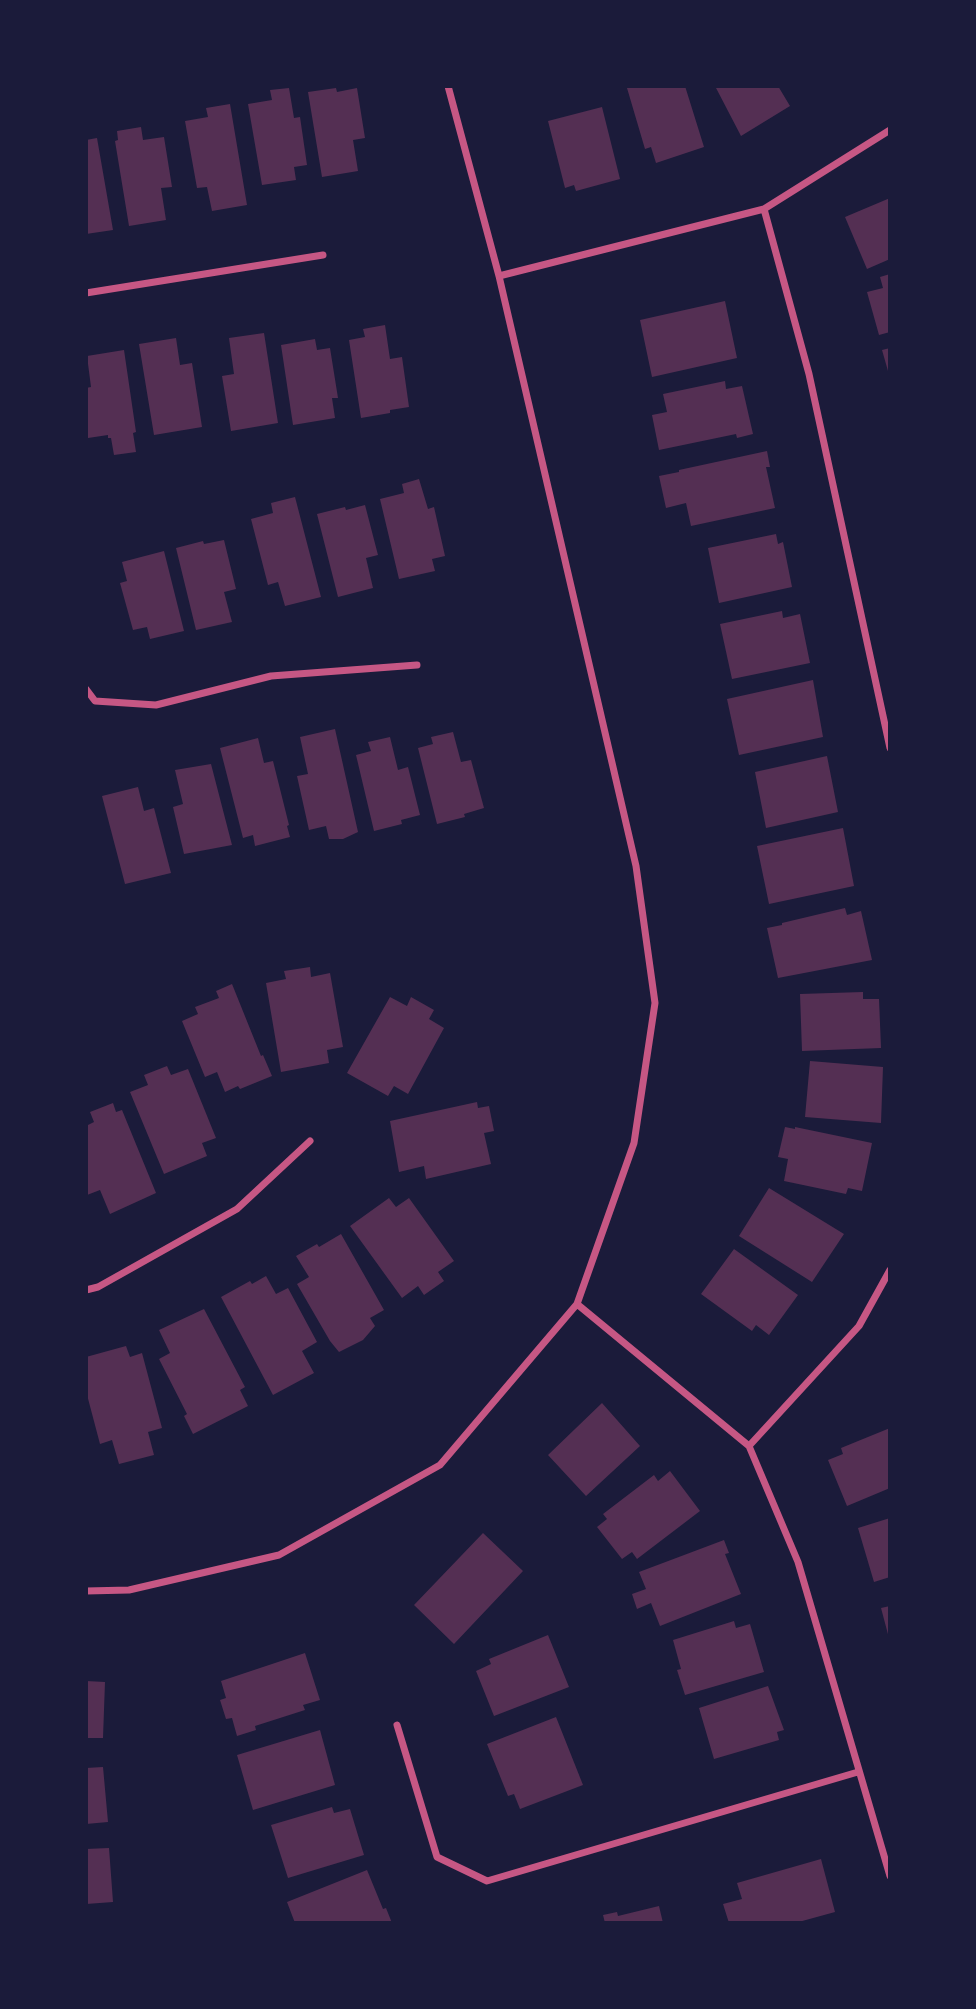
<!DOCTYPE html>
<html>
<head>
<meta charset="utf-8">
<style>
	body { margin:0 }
	#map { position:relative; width:976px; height:2009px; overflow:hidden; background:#1b1b3a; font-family:"Noto Serif",serif }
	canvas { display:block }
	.frame { position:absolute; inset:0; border:88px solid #1b1b3a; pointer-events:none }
</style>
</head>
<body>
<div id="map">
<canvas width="976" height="2009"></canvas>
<div class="frame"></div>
</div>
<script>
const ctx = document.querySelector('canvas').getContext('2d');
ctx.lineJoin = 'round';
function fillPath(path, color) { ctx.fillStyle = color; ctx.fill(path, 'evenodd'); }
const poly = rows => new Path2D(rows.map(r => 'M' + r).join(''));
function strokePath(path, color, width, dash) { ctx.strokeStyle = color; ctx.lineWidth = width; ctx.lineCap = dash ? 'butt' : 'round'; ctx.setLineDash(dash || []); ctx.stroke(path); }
fillPath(poly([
	[633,86,685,86,704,147,656,163,651,147,645,149,627,88],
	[715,86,778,86,790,106,741,136],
	[289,88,294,118,300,117,307,165,294,167,296,180,262,185,248,104,272,100,270,90],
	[336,88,337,92,357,88,365,138,353,140,358,171,322,177,308,92],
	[230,104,247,205,212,211,207,187,197,188,185,121,208,117,206,108],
	[602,107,620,179,576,191,574,185,565,188,548,121],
	[141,127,143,140,164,137,172,187,161,188,166,220,129,226,115,141,118,140,117,131],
	[97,138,113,230,86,234,86,140],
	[890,198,890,259,867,269,845,217],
	[890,274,890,332,879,335,867,292,883,288,880,277],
	[725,301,737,358,652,377,640,320],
	[385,325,390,359,402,357,409,407,390,410,390,413,361,418,349,340,365,337,363,329],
	[264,333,278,423,231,431,222,376,234,374,229,338],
	[176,338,180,365,192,363,202,427,154,435,139,344],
	[315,339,317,350,330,348,338,398,332,398,335,418,293,425,281,345],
	[890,348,890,378,882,350],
	[124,350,136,432,133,433,136,452,114,455,111,438,108,438,108,435,88,438,86,388,91,387,87,356],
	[725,381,726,389,742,386,753,434,737,438,736,434,659,450,652,415,667,412,663,394],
	[767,451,770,467,766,467,775,508,691,526,686,503,666,508,659,476,679,472,679,470],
	[419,479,428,509,434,507,445,556,432,559,435,571,399,579,380,499,404,493,402,484],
	[295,497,321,597,285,606,278,582,268,585,251,519,273,513,271,503],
	[365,505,378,555,366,558,373,588,338,597,317,514,345,507,346,510],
	[776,534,778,544,783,542,792,587,719,603,708,548],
	[224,540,236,589,224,592,232,622,196,630,176,548,203,541,204,544],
	[164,551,184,631,150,639,147,627,133,630,120,583,127,581,122,562],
	[782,611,783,618,800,614,810,663,732,679,720,624],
	[813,680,823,737,739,755,727,699],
	[335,729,358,832,343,839,329,839,326,826,309,830,297,776,308,774,300,737],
	[453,732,461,762,471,760,484,808,464,814,465,817,437,824,418,748,433,744,431,737],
	[390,737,398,770,408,767,420,815,401,820,402,824,374,831,356,755,371,751,368,742],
	[258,738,264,763,273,761,289,825,287,826,290,837,255,846,253,835,243,838,220,748],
	[827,756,838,812,766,828,755,772],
	[211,764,232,845,184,854,173,807,183,804,175,770],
	[138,787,144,811,154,808,171,873,125,884,102,796],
	[843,828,854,886,769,904,757,846],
	[845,908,847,915,861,911,872,960,778,978,767,928,782,925,782,923],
	[310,967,311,977,330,973,343,1047,327,1050,329,1063,281,1072,266,983,286,979,284,971],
	[232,984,261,1056,263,1055,272,1076,240,1089,238,1086,225,1092,217,1072,205,1077,182,1021,198,1014,195,1007,219,998,216,991],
	[863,992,863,999,879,999,881,1048,802,1051,800,994],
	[390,997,407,1006,411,997,434,1010,429,1019,444,1028,408,1094,394,1086,388,1096,347,1073],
	[810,1061,883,1067,881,1123,805,1117],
	[167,1066,171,1075,188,1069,216,1138,202,1143,207,1156,164,1174,130,1092,148,1085,144,1075],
	[477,1102,478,1108,489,1106,494,1131,484,1133,491,1164,426,1179,424,1166,399,1172,390,1121],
	[113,1103,116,1112,122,1110,156,1193,110,1214,100,1190,87,1195,86,1191,86,1126,94,1122,90,1112],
	[785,1127,795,1129,795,1127,872,1143,862,1191,848,1188,846,1194,784,1181,788,1159,778,1157],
	[769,1188,844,1234,812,1282,739,1236],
	[389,1198,396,1207,409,1198,454,1261,438,1272,444,1281,424,1295,418,1286,402,1298,350,1226],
	[341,1234,384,1310,370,1318,375,1326,363,1340,339,1352,330,1341,297,1284,309,1277,296,1256,317,1244,319,1247],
	[734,1249,798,1295,769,1335,756,1325,752,1331,701,1294],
	[266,1276,276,1294,288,1288,317,1342,302,1351,314,1373,273,1395,221,1297,250,1281,252,1284],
	[204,1309,245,1387,240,1390,248,1406,193,1434,184,1416,187,1414,159,1359,170,1353,159,1330],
	[126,1346,130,1357,142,1353,162,1428,148,1432,154,1455,119,1464,112,1440,100,1444,86,1391,86,1357],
	[602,1403,640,1446,586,1496,548,1455],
	[890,1428,890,1488,847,1506,828,1460,843,1454,841,1448],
	[670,1471,700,1511,637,1559,632,1552,622,1559,597,1527,607,1519,603,1514,654,1475,658,1481],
	[890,1518,890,1577,874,1582,858,1528],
	[483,1533,523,1571,454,1644,414,1605],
	[724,1540,729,1553,725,1554,741,1594,660,1626,651,1603,637,1609,632,1594,646,1589,639,1572],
	[890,1606,890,1638,889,1638,881,1608],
	[734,1621,736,1628,750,1624,764,1672,685,1695,677,1670,681,1669,673,1640],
	[548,1635,569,1687,494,1716,476,1671,491,1664,489,1659],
	[305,1653,320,1700,303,1705,305,1710,255,1726,256,1730,237,1736,232,1718,226,1719,220,1700,226,1698,221,1681],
	[86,1681,105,1682,103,1738,86,1738],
	[768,1686,784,1730,777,1732,779,1740,714,1759,699,1708],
	[556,1717,583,1785,520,1809,514,1794,508,1796,487,1744],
	[320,1730,335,1785,253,1810,237,1755],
	[103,1767,108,1822,86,1824,86,1768],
	[332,1807,334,1813,350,1809,364,1855,288,1878,271,1825],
	[109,1848,113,1902,86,1904,86,1849],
	[821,1859,835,1912,795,1923,738,1923,738,1921,729,1923,723,1904,742,1899,737,1883],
	[367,1870,383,1909,386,1908,392,1923,295,1923,287,1902],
	[659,1906,663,1923,605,1923,603,1915,617,1912,618,1916]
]), '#542f53');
strokePath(poly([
	[764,209,809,374,890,748],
	[499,276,764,209,890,130],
	[86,293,323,255],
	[86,689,95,701,156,705,271,676,417,665],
	[86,1290,98,1287,237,1209,310,1141],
	[577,1304,749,1446,798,1562,890,1876],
	[749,1446,859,1326,890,1270],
	[86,1591,129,1590,279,1555,440,1465,577,1304,634,1143,655,1003,636,866,499,276,448,86],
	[397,1725,437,1857,487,1881,858,1772]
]), '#c65784', 7);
</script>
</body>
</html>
